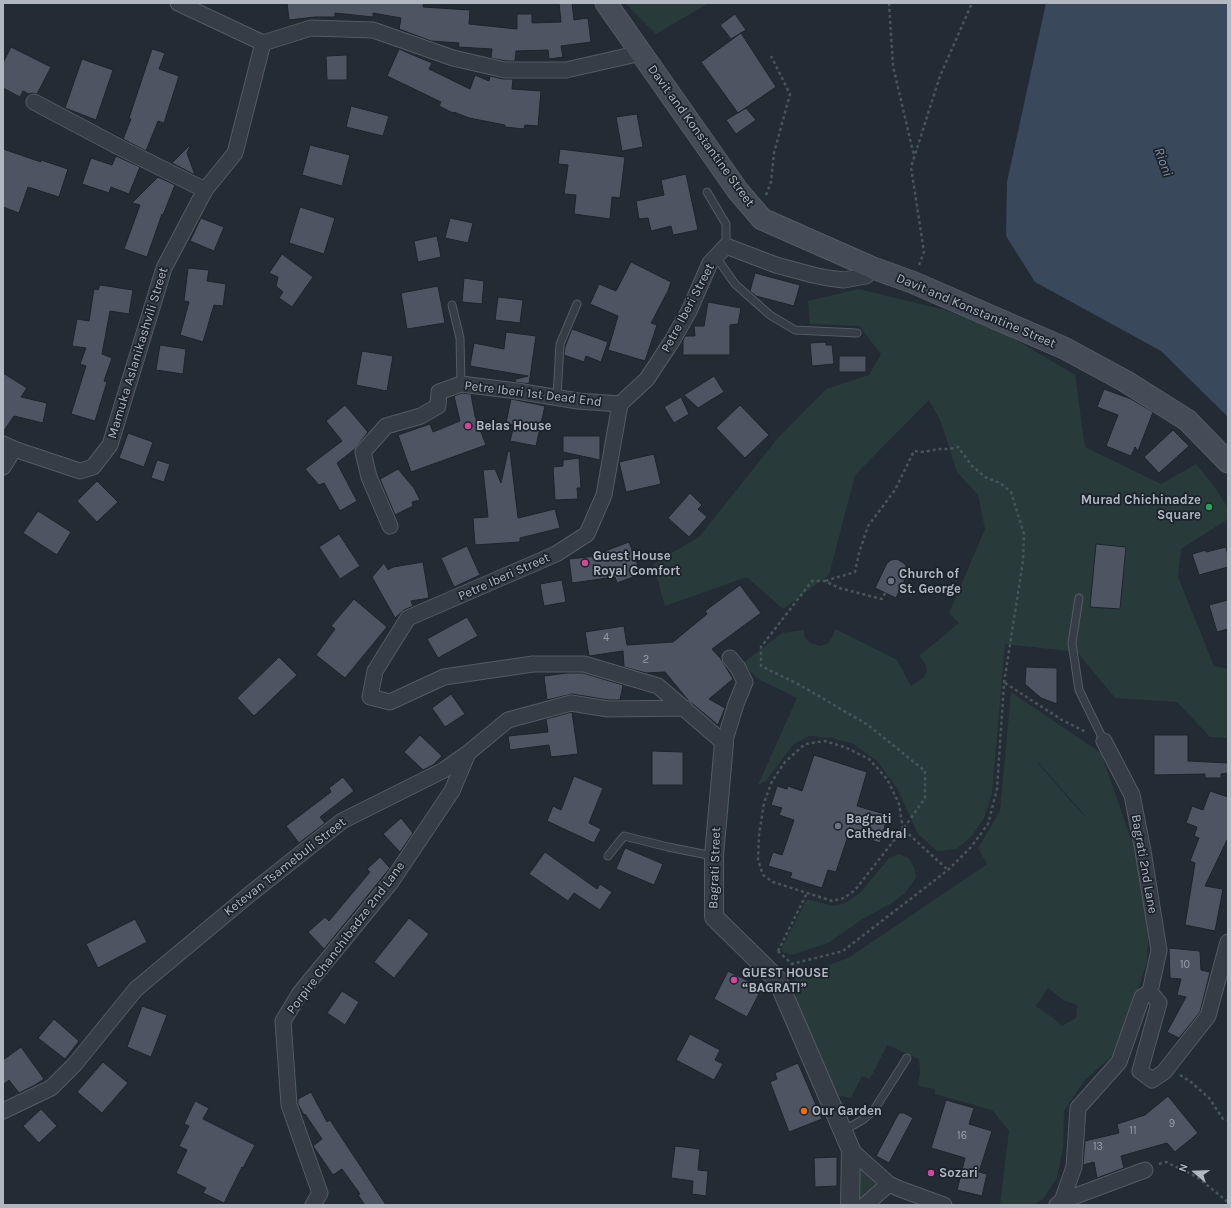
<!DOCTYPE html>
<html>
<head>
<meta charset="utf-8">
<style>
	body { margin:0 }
	#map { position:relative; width:1231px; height:1208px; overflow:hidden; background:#232b35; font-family:Karla,sans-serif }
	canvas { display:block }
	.frame { position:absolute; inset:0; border:4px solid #b1b8c2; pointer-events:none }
	.north { position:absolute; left:1175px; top:1152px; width:40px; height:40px; -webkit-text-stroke:3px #1c222b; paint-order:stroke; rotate:289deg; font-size:11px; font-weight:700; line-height:16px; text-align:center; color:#b1b8c2 }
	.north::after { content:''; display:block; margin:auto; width:14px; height:18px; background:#b1b8c2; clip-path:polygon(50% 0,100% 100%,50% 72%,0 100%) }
</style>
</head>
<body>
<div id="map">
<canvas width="1231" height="1208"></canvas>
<div class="frame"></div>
<div class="north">N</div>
</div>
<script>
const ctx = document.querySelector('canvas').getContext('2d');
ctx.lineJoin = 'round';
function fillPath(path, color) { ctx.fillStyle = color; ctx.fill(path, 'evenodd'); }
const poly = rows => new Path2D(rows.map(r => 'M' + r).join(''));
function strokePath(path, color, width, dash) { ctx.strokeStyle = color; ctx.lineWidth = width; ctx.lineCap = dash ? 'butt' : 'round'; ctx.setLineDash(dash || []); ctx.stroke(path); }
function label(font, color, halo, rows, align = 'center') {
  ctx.font = font + ' Karla,sans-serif'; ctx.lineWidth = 3.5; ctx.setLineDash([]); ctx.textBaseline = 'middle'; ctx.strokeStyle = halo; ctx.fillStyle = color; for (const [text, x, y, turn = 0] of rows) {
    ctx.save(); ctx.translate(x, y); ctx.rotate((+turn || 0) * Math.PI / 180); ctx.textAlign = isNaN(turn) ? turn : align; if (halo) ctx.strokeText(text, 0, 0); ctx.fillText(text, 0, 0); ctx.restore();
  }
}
fillPath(poly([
	[625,3,709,3,656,34],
	[858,289,945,310,1006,334,1075,375,1085,447,1161,484,1196,464,1214,486,1228,508,1228,519,1181,549,1178,577,1214,666,1228,669,1228,738,1210,737,1177,702,1115,698,1077,652,1005,644,992,794,984,818,972,836,957,849,937,851,918,834,897,788,877,761,853,744,832,738,809,736,793,745,766,781,758,785,797,698,758,679,743,663,782,633,804,630,805,638,811,643,820,646,827,644,833,636,835,629,897,660,911,686,924,677,927,671,925,663,919,656,959,623,949,613,985,529,978,495,957,472,941,422,929,400,855,475,829,575,783,609,747,577,665,606,653,564,699,537,777,439,826,389,869,375,881,354,859,326,810,324,808,301],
	[1011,692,1101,753,1131,839,1150,911,1147,962,1135,998,1114,1054,1084,1081,1064,1111,1063,1147,1057,1178,1043,1199,1033,1205,1000,1205,1009,1131,992,1110,935,1094,935,1089,918,1086,920,1072,919,1059,887,1045,870,1079,862,1076,851,1098,834,1095,796,1002,795,978,850,957,987,864,978,848,1000,811],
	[1037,762,1038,762,1089,820,1076,807],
	[1048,988,1063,1000,1077,1005,1076,1018,1062,1026,1053,1018,1036,1006],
	[899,854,908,858,914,867,916,878,905,893,892,903,864,918,828,943,792,955,783,952,781,949,807,899,833,906,845,903,860,893,889,858],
	[861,1170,880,1188,858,1205,857,1179]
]), '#293a3a');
fillPath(poly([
	[1046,3,1228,3,1228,417,1161,351,1035,282,1006,236,1007,182]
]), '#3a485c');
const building = poly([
	[287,3,424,3,423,7,470,10,469,24,517,29,517,14,532,14,532,23,561,22,559,3,572,3,574,20,588,18,591,42,561,46,563,57,549,59,548,50,516,51,515,61,506,61,491,58,492,49,458,47,459,43,431,41,399,29,401,18,373,13,373,17,335,13,335,17,315,17,289,20,287,3],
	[735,14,746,30,731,39,720,25,735,14],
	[741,33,776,87,738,113,701,62,741,33],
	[11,47,51,67,37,94,33,93,29,94,23,91,20,97,3,88,3,63,11,47],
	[152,49,165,53,159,69,179,76,164,123,158,121,146,151,123,139,131,119,129,118,152,49],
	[399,49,432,63,429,69,470,89,475,75,489,81,490,76,503,79,513,79,512,89,541,91,538,126,525,125,524,129,505,127,505,125,469,118,454,112,453,113,439,106,441,102,387,76,399,49],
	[347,55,347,80,327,80,326,56,347,55],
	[82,59,113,70,96,120,65,108,82,59],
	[351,106,389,116,383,136,346,127,351,106],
	[746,108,756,120,736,134,726,120,746,108],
	[637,114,643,147,622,151,616,117,637,114],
	[191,144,187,153,195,175,172,163,191,144],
	[310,145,350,155,342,186,302,175,310,145],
	[3,149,41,162,41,160,68,169,59,197,28,187,19,213,3,207,3,149],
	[560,149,625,157,620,198,612,197,610,219,574,214,576,195,564,194,568,165,558,164,560,149],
	[116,156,140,167,129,194,111,187,109,193,82,184,91,158,112,165,116,156],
	[686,174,698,230,673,235,671,226,651,231,648,218,639,219,636,201,664,195,661,180,686,174],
	[158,177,175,185,163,215,162,214,147,257,124,249,140,205,132,203,158,177],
	[300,207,335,218,324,254,289,243,300,207],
	[201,218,224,227,214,251,190,241,201,218],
	[450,218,473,223,468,243,445,238,450,218],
	[437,236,441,257,418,262,414,241,437,236],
	[282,254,313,277,292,307,279,298,283,292,276,286,278,277,269,273,282,254],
	[631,262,671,282,668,291,651,323,657,325,645,361,608,350,618,316,590,304,599,284,616,291,631,262],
	[188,268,209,270,207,281,226,284,223,306,214,305,203,342,180,335,189,302,184,301,188,268],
	[755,273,800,285,794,306,756,296,750,291,755,273],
	[464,278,484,281,482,304,462,302,464,278],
	[100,285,133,290,129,314,110,311,102,354,112,358,104,381,107,382,95,421,71,414,86,366,80,364,86,348,72,346,77,319,89,321,94,289,98,290,100,285],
	[438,286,445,323,407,329,401,293,438,286],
	[498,297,523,300,520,323,495,320,498,297],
	[708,302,741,308,738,324,730,325,730,355,683,355,683,340,685,336,695,336,694,326,704,326,708,302],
	[572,329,608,342,601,362,586,356,584,362,564,355,565,347,572,329],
	[506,332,536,336,529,384,515,382,516,379,528,376,470,366,474,343,504,349,506,332],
	[826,342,826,345,832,345,834,364,812,366,810,343,826,342],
	[160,345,186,349,183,374,156,370,160,345],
	[362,351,393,356,387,391,356,385,362,351],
	[839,356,866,356,866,372,839,372,839,356],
	[3,373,27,388,21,397,47,403,43,423,14,416,3,432,3,373],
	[714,376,724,392,698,408,684,395,714,376],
	[1104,389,1131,399,1153,412,1138,451,1135,447,1131,456,1106,446,1118,415,1097,407,1104,389],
	[462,393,471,394,475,416,486,445,411,472,398,435,430,424,433,432,460,421,454,396,462,393],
	[681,397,689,414,674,423,664,407,681,397],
	[511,399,545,406,536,446,510,441,514,425,506,423,511,399],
	[345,405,368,432,355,449,337,463,357,501,340,511,324,483,319,485,305,469,342,441,326,421,345,405],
	[740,405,769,435,745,458,716,428,740,405],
	[1173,430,1189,446,1159,473,1144,457,1173,430],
	[128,433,153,442,144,467,119,458,128,433],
	[563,436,600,436,600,460,563,452,563,436],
	[508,451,510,451,518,518,555,509,560,528,520,538,520,542,475,545,473,518,488,517,483,470,495,469,501,483,508,451],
	[654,454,661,484,626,492,619,462,654,454],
	[579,458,581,488,577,488,578,499,555,500,553,467,563,466,563,460,579,458],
	[157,460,170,464,164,482,151,478,157,460],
	[398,469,414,488,420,500,412,502,413,506,395,515,380,479,398,469],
	[97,481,118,502,97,522,77,501,97,481],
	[690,493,702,505,698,509,707,517,689,537,668,518,690,493],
	[38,511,71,532,57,555,23,533,38,511],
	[339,534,360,566,340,579,319,547,339,534],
	[629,542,641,574,617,583,615,577,572,583,569,559,606,555,605,551,629,542],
	[1096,544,1126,547,1120,609,1090,607,1096,544],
	[467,546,480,575,454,587,441,558,467,546],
	[1226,547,1228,556,1228,567,1199,575,1192,554,1206,550,1206,552,1226,547],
	[897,559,905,564,908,573,896,598,875,588,887,563,891,560,897,559],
	[423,562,429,598,411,601,413,606,404,610,395,618,372,577,384,563,388,570,393,567,423,562],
	[562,580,566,602,544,606,540,584,562,580],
	[740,585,761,613,712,649,721,659,733,679,709,699,725,708,718,725,688,700,665,672,646,673,624,667,623,651,589,656,585,632,624,626,627,645,673,642,707,614,705,611,740,585],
	[354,599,387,627,345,678,316,655,335,629,331,626,354,599],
	[1228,600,1228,629,1217,632,1209,605,1228,600],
	[467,617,478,636,438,658,427,639,467,617],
	[279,657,297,675,254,716,237,698,279,657],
	[1026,667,1057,668,1057,704,1041,698,1025,684,1026,667],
	[567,673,583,673,623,685,620,700,609,700,572,694,547,700,544,676,567,673],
	[451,694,465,714,445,727,432,708,451,694],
	[572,712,578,754,551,757,549,745,510,750,508,736,548,732,546,719,572,712],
	[420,735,442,756,433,765,423,770,404,752,420,735],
	[1154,735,1188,735,1188,761,1228,763,1228,773,1221,774,1221,778,1205,778,1205,774,1154,775,1154,735],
	[652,751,683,752,683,785,652,785,652,751],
	[814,755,867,772,857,806,888,815,880,843,849,833,836,872,828,870,822,888,790,878,792,873,768,866,773,852,782,855,794,820,779,815,782,808,771,805,777,786,787,789,788,786,802,791,814,755],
	[574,776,603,788,589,823,601,829,594,843,547,821,553,806,561,810,574,776],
	[343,777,354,791,320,817,325,823,299,843,286,826,331,792,329,788,343,777],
	[1210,791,1228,797,1228,838,1205,886,1223,889,1215,931,1185,925,1195,863,1190,861,1199,838,1194,836,1197,827,1186,823,1192,806,1203,810,1210,791],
	[401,818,413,833,400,852,383,834,401,818],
	[625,848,663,864,654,885,616,869,625,848],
	[545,852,597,889,600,884,612,892,600,910,574,893,568,901,529,874,545,852],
	[380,857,390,868,324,949,308,932,325,917,329,921,370,872,367,869,380,857],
	[409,918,429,934,394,978,374,962,409,918],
	[135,919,147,942,98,968,86,944,135,919],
	[1169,948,1200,951,1201,970,1210,972,1200,1012,1179,1038,1167,1032,1186,997,1177,995,1181,979,1170,978,1169,948],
	[728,971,762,988,747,1017,714,999,728,971],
	[342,991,359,1002,345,1025,327,1013,342,991],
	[142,1006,167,1015,151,1057,127,1047,142,1006],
	[54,1019,79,1041,65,1059,38,1038,54,1019],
	[690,1034,720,1050,715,1060,723,1064,714,1080,676,1060,690,1034],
	[21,1047,44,1079,35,1085,19,1093,9,1080,3,1085,3,1060,21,1047],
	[103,1062,128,1083,102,1113,77,1092,103,1062],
	[798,1063,822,1119,789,1132,770,1082,777,1079,775,1073,798,1063],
	[311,1092,327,1122,330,1120,386,1205,365,1205,358,1195,360,1194,342,1169,333,1175,313,1146,322,1139,305,1114,304,1115,298,1104,298,1099,311,1092],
	[1168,1096,1198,1133,1175,1152,1167,1143,1121,1156,1124,1168,1097,1178,1094,1162,1083,1165,1085,1141,1119,1133,1117,1124,1145,1115,1168,1096],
	[946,1100,974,1108,969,1124,992,1131,979,1172,987,1174,982,1196,957,1190,965,1158,931,1148,946,1100],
	[195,1101,209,1108,203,1119,255,1145,243,1168,242,1167,224,1203,203,1193,206,1188,176,1173,187,1150,179,1146,189,1126,184,1124,195,1101],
	[41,1109,57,1126,39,1143,23,1126,41,1109],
	[899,1113,904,1113,913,1118,889,1163,876,1156,899,1113],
	[675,1146,700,1149,698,1170,708,1171,706,1196,692,1194,693,1181,671,1178,675,1146],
	[837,1157,837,1186,815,1187,814,1158,837,1157]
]);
fillPath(building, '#4c5561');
strokePath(building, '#1e242d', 1);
const service = poly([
	[707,192,726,224,726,246],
	[716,257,735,284,770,315,795,330,857,333],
	[452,305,460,338,461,384],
	[557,397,560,344,577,304],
	[1079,598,1072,643,1079,690,1104,741],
	[608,856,624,836,668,847,713,856],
	[843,1131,864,1119,874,1110,907,1058]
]);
const minor = poly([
	[178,3,263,43,311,28,373,30,453,58,505,70,566,70,641,53],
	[34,102,119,147,205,190],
	[3,444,14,449,80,471,93,467,110,445,164,268,205,190,235,153,263,43],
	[3,467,14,449],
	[390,526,369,477,363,452,386,426,421,416,438,406,439,392,461,384,517,391,578,401,620,404],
	[730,658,738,668,745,682,736,704,724,743,658,686,584,664,533,664,444,677,390,702,370,697,375,671,408,618,556,554,587,534,604,495,620,404,647,379,672,341,689,311,710,263,726,246,776,265,813,275,828,278,844,280,866,276,873,268],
	[1104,741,1132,795,1143,851,1159,950,1150,992],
	[3,1111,51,1088,75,1064,136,989,250,894,342,821,444,770,468,753,508,720,571,703,608,709,685,708],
	[851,1150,889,1184,900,1189,944,1205],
	[1062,1201,1145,1170],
	[313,1205,320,1193,289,1105,283,1021,300,993,391,882,452,791,468,753],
	[865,1205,889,1184],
	[1057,1205,1062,1201,1074,1167,1078,1108,1119,1062,1142,997,1150,992,1159,1003,1140,1071,1152,1080,1164,1072,1208,1016,1228,942]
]);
const tertiary = poly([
	[724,743,714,856,714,917,777,979,851,1150,850,1205]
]);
const secondary = poly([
	[606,3,738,191,762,219,873,268,912,282,1064,348,1125,381,1187,420,1228,462]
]);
strokePath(service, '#545b64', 9);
strokePath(minor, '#545b64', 17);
strokePath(tertiary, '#545b64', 20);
strokePath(secondary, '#545b64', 23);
strokePath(poly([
	[889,3,893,66,914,156],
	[766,195,771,182,774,153,790,94,771,56],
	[919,265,924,252,911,167,940,76,972,3],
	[885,593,882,599,839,588,825,581,812,581,761,647,761,666,800,685,868,725,925,771,925,798,904,828],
	[1005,683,1062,720,1086,732],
	[903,829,899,804,887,779,869,759,847,748,825,741,805,744,785,762,772,781,764,803,759,835,758,860,763,875,773,882,832,901,844,898,855,890,903,829,948,870],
	[778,951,792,964,843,951,948,870,971,847,988,824,997,789,1004,683,1023,561,1024,534,1011,492,1000,483,985,477,972,466,958,447,949,449,938,449,924,452,914,451,895,490,868,526,859,553,855,572,825,581],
	[778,951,807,893],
	[1180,1075,1191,1082,1209,1098,1223,1119,1228,1120],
	[1159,1164,1166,1162,1197,1177,1228,1202]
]), '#475658', 2.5, [3, 3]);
strokePath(service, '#363d46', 7);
strokePath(minor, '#363d46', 15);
strokePath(tertiary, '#363d46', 18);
strokePath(secondary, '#454c58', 21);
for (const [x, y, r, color] of [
	[468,426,4,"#d1479c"],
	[1209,507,4,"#2e9e5b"],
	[585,563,4,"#d1479c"],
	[891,581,4,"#6b7280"],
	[838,826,4,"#6b7280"],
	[734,980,4,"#d1479c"],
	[804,1111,4,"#e8710a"],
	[931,1173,4,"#d1479c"]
]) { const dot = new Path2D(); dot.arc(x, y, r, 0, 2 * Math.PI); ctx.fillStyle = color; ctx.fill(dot); strokePath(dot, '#1c222b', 1.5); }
label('11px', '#989faa', null, [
	["4",606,638],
	["2",646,660],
	["10",1185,965],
	["9",1172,1124],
	["11",1133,1131],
	["16",962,1136],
	["13",1098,1147]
]);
label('13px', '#b1b8c2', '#1c222b', [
	["Davit and Konstantine Street",701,136,54],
	["Petre Iberi Street",688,308,-62],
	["Davit and Konstantine Street",976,311,23],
	["Mamuka Aslanikashvili Street",138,353,-73],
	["Petre Iberi 1st Dead End",533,394,7],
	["Petre Iberi Street",504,577,-24],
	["Bagrati 2nd Lane",1144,864,80],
	["Ketevan Tsamebuli Street",285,867,-38],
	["Bagrati Street",715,868,-88],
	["Porpire Chanchibadze 2nd Lane",346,938,-53]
]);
label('bold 13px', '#b1b8c2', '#1c222b', [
	["Belas House",476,426],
	["Murad Chichinadze",1201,500,"right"],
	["Square",1201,515,"right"],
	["Guest House",593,556],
	["Royal Comfort",593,571],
	["Church of",899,574],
	["St. George",899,589],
	["Bagrati",846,819],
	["Cathedral",846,834],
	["GUEST HOUSE",742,973],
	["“BAGRATI”",742,988],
	["Our Garden",812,1111],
	["Sozari",939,1173]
], 'left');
label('italic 14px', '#7c8ea7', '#1c222b', [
	["Rioni",1163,162,70]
]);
</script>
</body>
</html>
